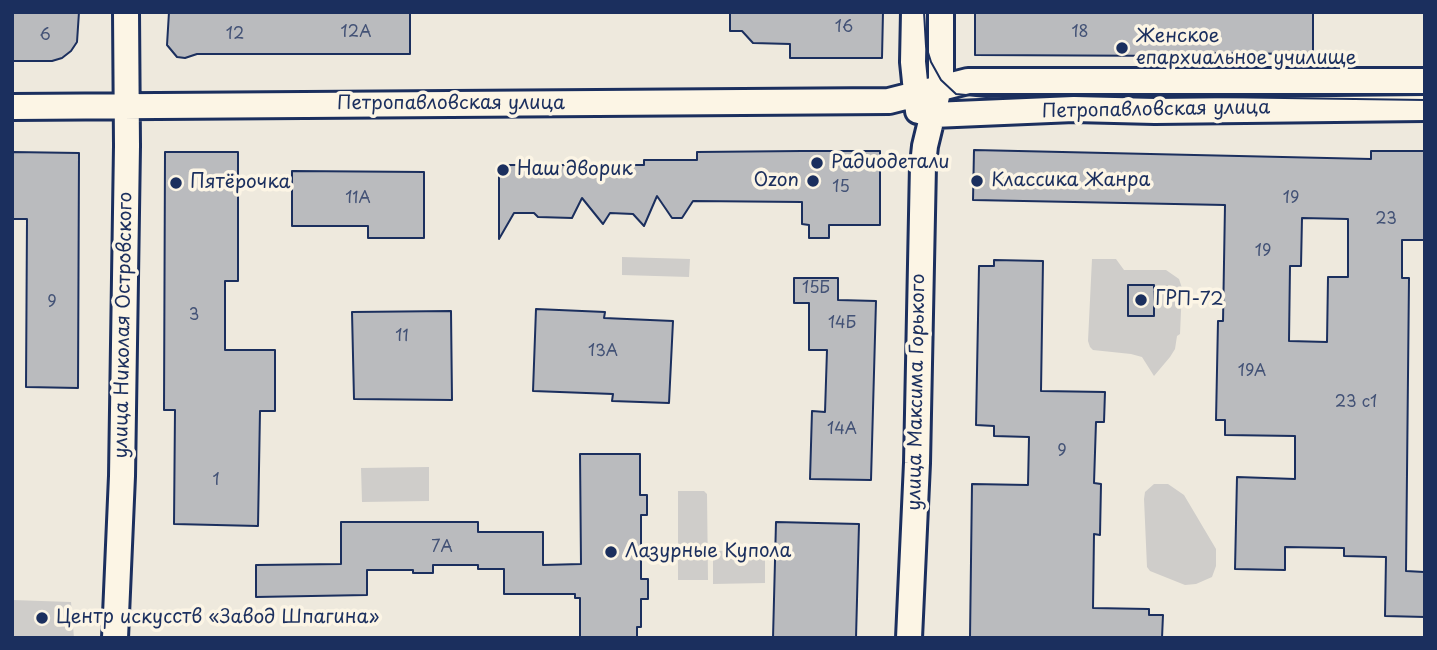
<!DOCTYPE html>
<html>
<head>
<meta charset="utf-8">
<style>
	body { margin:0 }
	#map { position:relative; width:1437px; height:650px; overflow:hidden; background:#eee9dd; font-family:"Playpen Sans",sans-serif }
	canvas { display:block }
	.frame { position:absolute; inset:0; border:14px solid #1b2f5e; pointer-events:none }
</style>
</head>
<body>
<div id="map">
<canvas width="1437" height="650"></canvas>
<div class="frame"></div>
</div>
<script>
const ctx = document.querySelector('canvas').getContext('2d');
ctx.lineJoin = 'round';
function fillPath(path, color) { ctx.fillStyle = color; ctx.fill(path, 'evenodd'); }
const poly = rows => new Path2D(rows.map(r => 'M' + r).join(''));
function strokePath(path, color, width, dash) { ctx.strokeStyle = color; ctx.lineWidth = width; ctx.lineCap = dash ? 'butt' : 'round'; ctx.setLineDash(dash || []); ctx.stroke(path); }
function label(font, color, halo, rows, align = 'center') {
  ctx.font = font + ' "Playpen Sans",sans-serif'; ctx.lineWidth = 7; ctx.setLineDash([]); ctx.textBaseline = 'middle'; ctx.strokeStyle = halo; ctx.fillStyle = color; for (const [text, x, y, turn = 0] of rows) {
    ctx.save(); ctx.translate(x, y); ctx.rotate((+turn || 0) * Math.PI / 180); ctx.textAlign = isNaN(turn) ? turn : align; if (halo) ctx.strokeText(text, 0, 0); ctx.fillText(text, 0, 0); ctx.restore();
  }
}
fillPath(poly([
	[622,257,690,259,689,277,622,275],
	[1092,259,1116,259,1124,270,1166,270,1179,279,1182,288,1180,334,1177,336,1175,349,1170,357,1154,376,1142,357,1131,354,1093,350,1090,347,1088,341],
	[429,467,429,501,362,502,361,468],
	[1154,484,1168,484,1184,495,1216,549,1216,566,1212,577,1196,584,1185,585,1150,571,1147,567,1144,499,1145,492],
	[678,491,704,491,707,494,708,580,678,580],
	[765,550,765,583,713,584,713,551],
	[12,600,71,602,74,638,12,638]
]), '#cfcdca');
const building = poly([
	[12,12,79,12,77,42,71,51,62,58,52,61,12,61,12,12],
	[169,12,410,12,410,54,197,54,185,58,177,57,167,45,169,12],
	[730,12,883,12,882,58,790,58,790,44,753,43,742,31,730,31,730,12],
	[975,12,1313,12,1313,54,1185,53,1185,56,975,55,975,12],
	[974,150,1371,159,1371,151,1425,151,1425,240,1402,240,1402,278,1409,278,1406,571,1424,572,1425,617,1385,616,1386,557,1344,556,1344,548,1285,547,1285,570,1235,569,1237,477,1295,479,1295,436,1225,435,1225,420,1216,420,1218,321,1223,321,1225,205,973,200,974,150],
	[1302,218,1348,219,1348,277,1328,277,1327,342,1289,341,1290,266,1301,266,1302,218],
	[802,151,880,151,880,225,829,225,829,238,809,238,809,225,802,224,802,202,693,201,682,218,672,218,657,196,644,226,633,214,610,213,603,224,582,198,572,218,538,217,534,213,514,213,499,239,499,165,644,165,644,160,697,160,697,152,802,151],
	[12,152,79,153,78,388,26,387,27,219,12,219,12,152],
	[165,152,238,152,238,281,225,281,225,350,275,350,275,411,260,411,258,526,174,524,175,410,164,410,165,152],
	[292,171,424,172,424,238,368,238,368,226,292,226,292,171],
	[994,260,1043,261,1041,391,1105,392,1104,422,1096,422,1094,483,1101,484,1100,535,1094,534,1093,608,1149,609,1149,615,1163,615,1162,638,970,638,972,484,1028,485,1029,437,994,436,994,426,976,425,979,266,994,266,994,260],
	[794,278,838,278,838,300,876,301,871,480,810,479,812,411,825,412,827,350,809,350,809,303,794,303,794,278],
	[1128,285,1154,285,1154,316,1128,316,1128,285],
	[536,309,605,312,604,318,673,321,669,403,612,401,613,394,533,391,536,309],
	[451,311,452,400,354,399,352,312,451,311],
	[580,454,640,454,640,495,647,495,647,515,641,515,641,579,648,579,648,599,641,599,641,627,637,627,637,638,580,638,580,598,575,598,575,594,504,594,504,569,478,569,478,565,433,565,433,573,413,573,413,570,367,570,367,595,256,597,256,565,341,564,341,522,478,522,478,532,543,532,543,565,581,564,580,454],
	[776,522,859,524,856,638,773,638,776,522]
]);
fillPath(building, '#babbbe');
strokePath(building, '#1b2f5e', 2);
const street = poly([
	[914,12,913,62,918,111],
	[12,107,889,101,968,81,1425,81],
	[919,111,933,115,1074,109,1155,111,1425,108],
	[115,638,122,476,127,146,126,12],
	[909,638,917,463,923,165,925,146,941,80,941,12]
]);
strokePath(street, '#1b2f5e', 30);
strokePath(street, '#fcf5e5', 24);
strokePath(poly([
	[924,12,926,46,931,62,941,80,956,94,986,97,1074,95,1425,100]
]), '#1b2f5e', 2);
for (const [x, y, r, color] of [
	[1122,48,7,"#1b2f5e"],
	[817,163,7,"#1b2f5e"],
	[503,170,7,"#1b2f5e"],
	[813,181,7,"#1b2f5e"],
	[977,181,7,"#1b2f5e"],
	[176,183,7,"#1b2f5e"],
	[1141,300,7,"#1b2f5e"],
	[611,552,7,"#1b2f5e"],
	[42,618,7,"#1b2f5e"]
]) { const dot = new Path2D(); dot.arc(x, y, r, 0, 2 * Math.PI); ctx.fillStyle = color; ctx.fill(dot); strokePath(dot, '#fcf5e5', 2.5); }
label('16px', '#435276', null, [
	["16",844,28],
	["12А",356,33],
	["18",1080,33],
	["12",235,35],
	["6",45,36],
	["15",841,188],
	["11А",358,199],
	["19",1291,199],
	["23",1386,220],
	["19",1263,252],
	["15Б",816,289],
	["9",52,303],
	["3",194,316],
	["14Б",842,324],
	["11",402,337],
	["13А",603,352],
	["19А",1252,372],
	["23 с1",1356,403],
	["14А",842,430],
	["9",1062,452],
	["1",216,481],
	["7А",442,548]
]);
label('19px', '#1b2f5e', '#fcf5e5', [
	["Женское",1136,37],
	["епархиальное училище",1136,59],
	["Радиодетали",831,163],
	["Наш дворик",517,170],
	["Ozon",799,181,"right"],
	["Классика Жанра",991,181],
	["Пятёрочка",190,183],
	["ГРП-72",1155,300],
	["Лазурные Купола",625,552],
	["Центр искусств «Завод Шпагина»",56,618]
], 'left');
label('19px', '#1b2f5e', '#fcf5e5', [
	["Петропавловская улица",451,104],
	["Петропавловская улица",1156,110,-1],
	["улица Николая Островского",124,325,-89],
	["улица Максима Горького",917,392,-89]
]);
</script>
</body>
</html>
